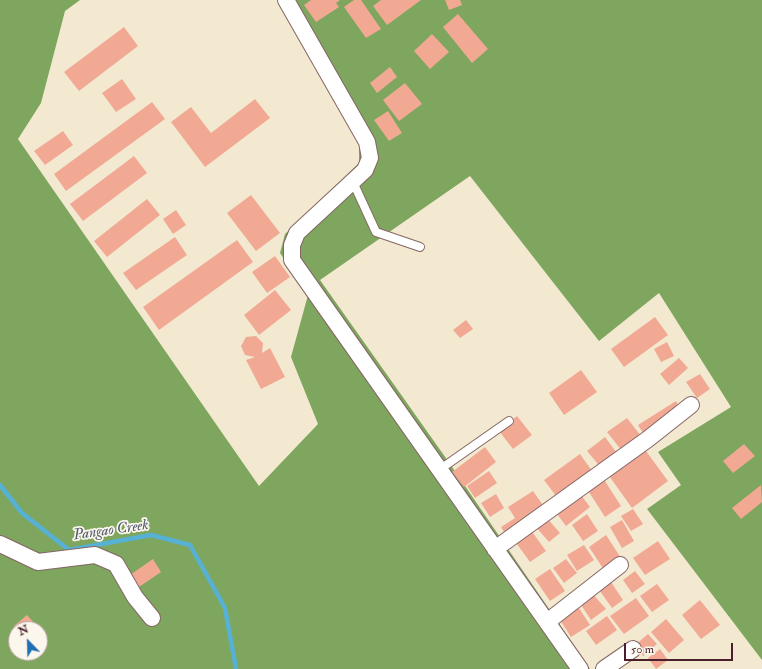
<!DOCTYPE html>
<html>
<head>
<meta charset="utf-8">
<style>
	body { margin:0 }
	#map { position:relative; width:762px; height:669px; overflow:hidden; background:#f3e9d1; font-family:"IM FELL Double Pica",serif }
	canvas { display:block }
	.north { position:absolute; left:8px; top:621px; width:40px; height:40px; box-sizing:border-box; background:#fbf7ec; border:1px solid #b4a19f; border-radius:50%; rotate:337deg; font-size:11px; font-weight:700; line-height:16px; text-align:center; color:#4a1f2b }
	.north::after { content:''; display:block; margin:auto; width:14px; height:18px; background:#1f6fb2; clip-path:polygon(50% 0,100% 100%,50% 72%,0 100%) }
	.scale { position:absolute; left:624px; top:643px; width:109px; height:18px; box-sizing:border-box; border:2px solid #4a1f2b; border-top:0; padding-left:5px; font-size:12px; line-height:14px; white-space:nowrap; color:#4a1f2b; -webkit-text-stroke:3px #fbf7ec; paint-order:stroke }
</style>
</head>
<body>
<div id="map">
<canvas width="762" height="669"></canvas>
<div class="north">N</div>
<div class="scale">50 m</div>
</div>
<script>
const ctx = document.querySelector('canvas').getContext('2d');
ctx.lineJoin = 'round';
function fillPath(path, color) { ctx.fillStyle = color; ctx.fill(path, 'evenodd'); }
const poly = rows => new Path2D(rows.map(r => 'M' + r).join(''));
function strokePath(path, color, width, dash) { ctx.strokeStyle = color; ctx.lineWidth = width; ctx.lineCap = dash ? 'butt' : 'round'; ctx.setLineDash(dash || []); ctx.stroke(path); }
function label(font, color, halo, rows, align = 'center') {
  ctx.font = font + ' "IM FELL Double Pica",serif'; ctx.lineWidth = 3.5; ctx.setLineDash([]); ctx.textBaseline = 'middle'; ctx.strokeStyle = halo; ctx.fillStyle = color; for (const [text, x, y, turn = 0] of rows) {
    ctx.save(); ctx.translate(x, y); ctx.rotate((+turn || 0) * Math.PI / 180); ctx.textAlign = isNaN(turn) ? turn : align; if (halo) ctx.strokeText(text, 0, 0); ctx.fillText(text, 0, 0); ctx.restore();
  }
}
fillPath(poly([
	[0,0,80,0,65,11,41,103,18,139,259,486,318,424,291,357,308,295,280,253,285,234,359,163,359,140,279,0,762,0,762,660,647,509,681,485,658,452,731,407,659,293,599,341,470,176,320,280,448,461,590,669,0,669],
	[16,629,40,629,40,653,16,653]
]), '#7ea65e');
strokePath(poly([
	[0,485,22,513,69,550,151,535,190,545,225,608,236,669]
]), '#57b1d5', 4.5);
fillPath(poly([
	[311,0,340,0,336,3,339,7,316,22,304,5],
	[354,0,361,0,381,29,366,38,344,7],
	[381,0,421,0,387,25,373,6],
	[445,0,460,0,462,5,449,10],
	[458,14,488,49,472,63,443,27],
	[124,27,138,46,79,91,64,72],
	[432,34,449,52,430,69,414,51],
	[390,67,397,77,377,93,370,83],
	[122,79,136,99,116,112,102,93],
	[405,83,422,104,399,121,383,100],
	[255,99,270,118,205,167,171,122,191,107,211,133],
	[152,102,165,119,66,191,54,174],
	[388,111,402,133,389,141,374,120],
	[63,131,73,145,45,165,34,151],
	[134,156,147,173,83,221,70,204],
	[251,195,280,233,256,251,227,213],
	[147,199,160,215,107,257,94,241],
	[176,210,186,225,173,234,163,219],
	[175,237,187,255,136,290,123,273],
	[237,240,253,262,159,330,143,307],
	[275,256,290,277,267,293,252,272],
	[275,290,291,310,259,335,244,315],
	[655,317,668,335,624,367,611,349],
	[466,320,473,329,460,338,453,330],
	[256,336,263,343,262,353,270,348,285,377,261,389,246,360,255,357,245,355,241,346,246,337],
	[667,342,674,356,661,362,654,349],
	[679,358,688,368,669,385,660,374],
	[581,370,597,392,564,415,549,393],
	[700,374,710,389,697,398,686,382],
	[676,401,680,409,643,433,638,425],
	[517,416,532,435,513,449,499,431],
	[627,418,641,436,622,451,607,432],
	[605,437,619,456,602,469,587,451],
	[744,444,755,456,733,473,723,461],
	[485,447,496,462,464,487,452,472],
	[643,447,668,481,632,508,607,473],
	[580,454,595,475,559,500,544,480],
	[489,471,497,483,475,498,467,486],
	[603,478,621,506,605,517,587,489],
	[761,485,762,502,741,519,732,508],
	[533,491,545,508,507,537,501,527,515,518,508,507],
	[578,491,590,507,566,526,554,510],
	[496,494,504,508,490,517,481,503],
	[633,509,643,524,631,531,621,516],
	[587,514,598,531,583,541,572,525],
	[546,517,560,533,549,542,535,526],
	[622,520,634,541,622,548,610,527],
	[530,529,546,551,530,562,514,540],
	[606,535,621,558,604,570,589,547],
	[658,541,670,559,645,575,633,558],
	[584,545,594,560,577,571,567,555],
	[153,559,161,572,139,587,130,575],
	[566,559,577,573,564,583,553,568],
	[550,569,565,591,550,601,535,579],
	[635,571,645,584,632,593,623,580],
	[609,579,623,600,612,608,597,587],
	[657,584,669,600,652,612,640,596],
	[591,592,606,609,591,620,579,602],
	[636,598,649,616,624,634,610,616],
	[700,600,720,625,701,639,682,615],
	[579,608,590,625,571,637,560,620],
	[27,615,35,624,31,628,32,629,17,629,14,626],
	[607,616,617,630,596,645,586,631],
	[666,619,684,640,669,653,651,632],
	[16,633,16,643,11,638],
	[648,634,657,644,643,656,634,646],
	[660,649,668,660,656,669,648,658]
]), '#f1a994');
const lane = poly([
	[353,182,376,232,420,247],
	[439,470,509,421]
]);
const street = poly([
	[286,0,367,142,370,158,365,170,297,233,292,245,292,260,580,669],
	[0,544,38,562,95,555,116,564,135,597,152,618],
	[495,549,648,439,691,405],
	[547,622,620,565],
	[604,669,633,649]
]);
strokePath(lane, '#856665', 10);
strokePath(street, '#856665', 18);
strokePath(lane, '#fff', 8);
strokePath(street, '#fff', 16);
label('italic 15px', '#4f596f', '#fbf7ec', [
	["Pangao Creek",111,531,-8]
]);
</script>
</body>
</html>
